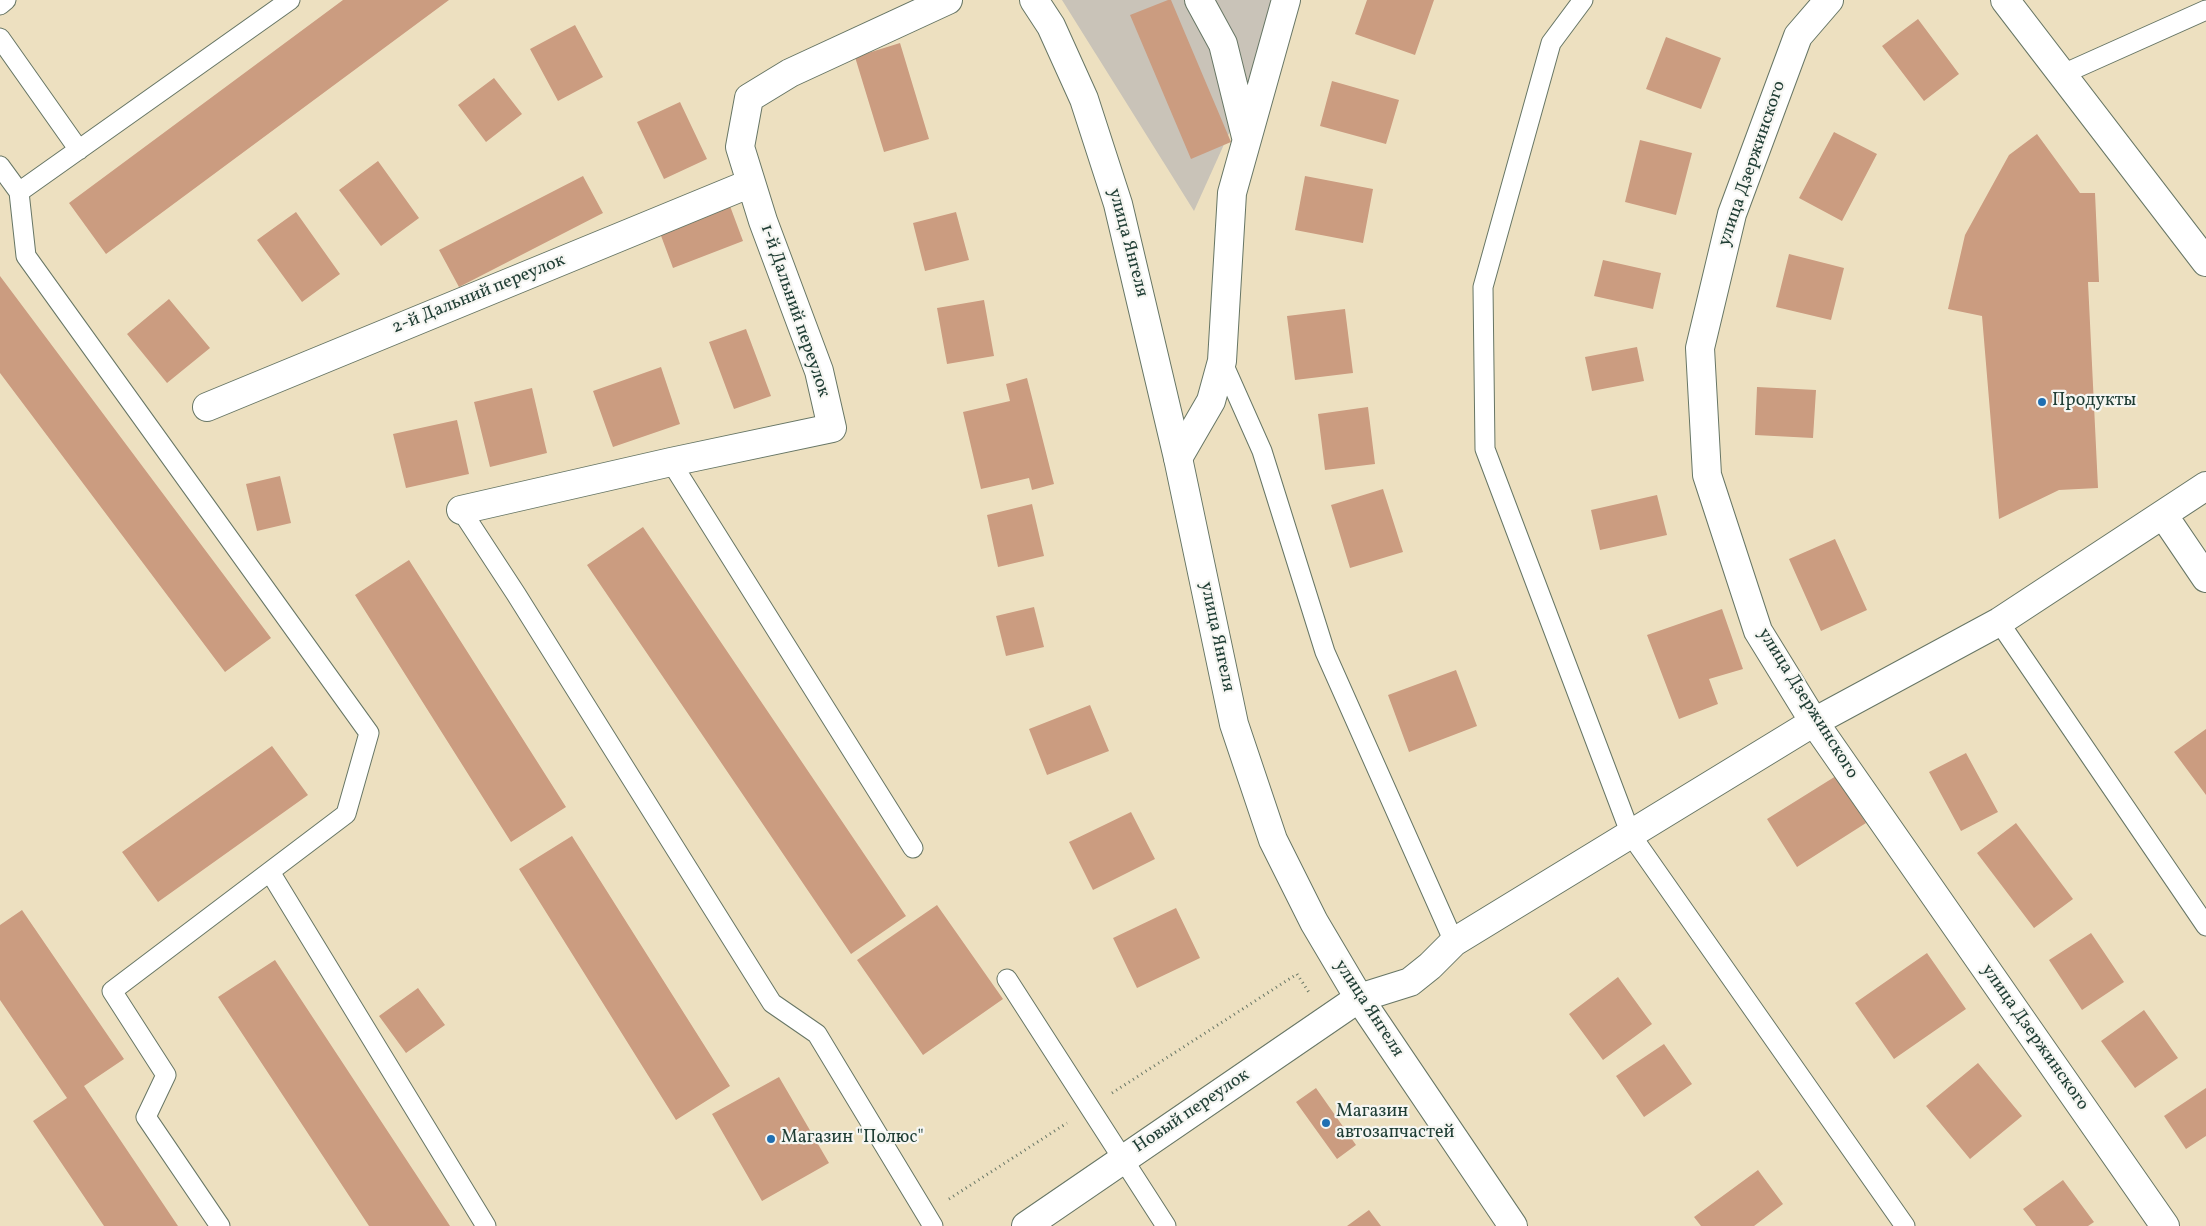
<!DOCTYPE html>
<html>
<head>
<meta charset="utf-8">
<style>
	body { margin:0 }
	canvas { display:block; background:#ede0c0 }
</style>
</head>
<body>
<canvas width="2206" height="1226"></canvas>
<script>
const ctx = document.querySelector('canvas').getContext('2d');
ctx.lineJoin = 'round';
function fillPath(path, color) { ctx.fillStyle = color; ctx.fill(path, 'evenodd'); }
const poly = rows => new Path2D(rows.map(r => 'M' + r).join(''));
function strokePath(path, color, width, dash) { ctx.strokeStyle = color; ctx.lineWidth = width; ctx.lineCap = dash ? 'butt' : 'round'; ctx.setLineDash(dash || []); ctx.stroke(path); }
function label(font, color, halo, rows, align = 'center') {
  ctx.font = font + ' Vollkorn,serif'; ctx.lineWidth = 4.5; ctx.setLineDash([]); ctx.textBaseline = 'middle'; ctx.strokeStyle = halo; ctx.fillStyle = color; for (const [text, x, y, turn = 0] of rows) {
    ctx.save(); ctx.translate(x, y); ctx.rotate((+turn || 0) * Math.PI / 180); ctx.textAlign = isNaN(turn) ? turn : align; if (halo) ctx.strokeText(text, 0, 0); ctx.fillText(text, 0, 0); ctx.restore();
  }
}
fillPath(poly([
	[1062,0,1289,0,1194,211]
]), '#c9c3b8');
fillPath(poly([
	[343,0,449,0,106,254,69,203],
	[1168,0,1171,0,1231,142,1191,159,1130,15],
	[1367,0,1434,0,1415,55,1355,34],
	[1918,19,1959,74,1924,101,1882,46],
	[575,25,603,77,558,101,530,49],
	[1666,37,1721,58,1701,109,1646,89],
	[900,43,929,139,884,152,855,57],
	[494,78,522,114,486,142,458,105],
	[1332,81,1399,100,1386,144,1320,126],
	[680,102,707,159,664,179,637,122],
	[1834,132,1877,154,1842,221,1799,198],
	[2037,134,2080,193,2095,193,2099,282,2088,282,2098,488,2059,490,1999,519,1982,316,1948,309,1965,235,2009,155],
	[1640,140,1692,153,1676,215,1625,202],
	[378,161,419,218,381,246,339,190],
	[583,176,603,213,459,287,439,250],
	[1305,176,1373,189,1363,243,1295,230],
	[730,206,743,241,673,268,660,233],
	[296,212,340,274,302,302,257,240],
	[956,212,969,260,925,271,913,223],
	[1789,254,1844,268,1831,320,1776,307],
	[1603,260,1661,273,1653,309,1594,296],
	[0,276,271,638,225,672,0,373],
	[169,299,210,348,167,383,127,334],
	[984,300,994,356,947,364,937,308],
	[1345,309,1353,373,1295,380,1287,316],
	[746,329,771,396,734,409,709,342],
	[1637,347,1644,381,1592,391,1585,357],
	[661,367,680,424,613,447,593,391],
	[1027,378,1054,484,1032,490,1029,478,981,489,963,412,1010,401,1006,384],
	[1757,387,1816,390,1813,438,1755,435],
	[532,388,547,453,490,467,474,402],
	[1368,407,1375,464,1325,470,1318,414],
	[457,420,469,474,406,488,393,434],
	[280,476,291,523,257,531,246,484],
	[1383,489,1403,552,1350,568,1331,505],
	[1657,495,1667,535,1600,550,1591,510],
	[1032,504,1044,556,998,567,987,515],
	[643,527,906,916,851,954,587,565],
	[1835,539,1867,610,1821,631,1789,559],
	[409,560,566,807,511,842,355,595],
	[1034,607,1044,647,1006,656,996,616],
	[1722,609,1743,669,1709,679,1718,704,1679,719,1647,635],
	[1456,670,1477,726,1409,752,1388,695],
	[1090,705,1109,751,1047,775,1029,729],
	[2206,729,2206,795,2174,752],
	[272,746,308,795,158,902,122,852],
	[1966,753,1998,812,1961,831,1929,772],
	[1836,776,1866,823,1797,867,1767,819],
	[1131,812,1155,859,1093,890,1069,842],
	[2016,823,2073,899,2034,928,1977,853],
	[572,836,730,1086,676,1120,519,869],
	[937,905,1003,999,923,1055,857,960],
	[1176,908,1200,958,1137,988,1113,938],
	[22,910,124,1059,84,1086,178,1226,104,1226,33,1121,67,1098,0,1000,0,925],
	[2091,933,2124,982,2082,1010,2049,960],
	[1927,953,1966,1009,1894,1059,1855,1003],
	[275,960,450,1226,369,1226,218,997],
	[1618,977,1652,1024,1603,1060,1569,1014],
	[418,988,445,1025,406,1053,379,1016],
	[2144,1010,2178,1058,2135,1088,2101,1041],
	[1664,1044,1692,1084,1644,1117,1616,1076],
	[1978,1063,2022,1116,1970,1159,1926,1106],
	[779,1077,829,1163,762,1201,712,1114],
	[1316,1088,1356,1145,1337,1159,1296,1102],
	[2206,1088,2206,1136,2186,1149,2164,1116],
	[1758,1170,1783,1204,1754,1226,1701,1226,1694,1217],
	[2063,1180,2094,1222,2088,1226,2036,1226,2023,1209],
	[1369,1210,1381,1226,1347,1226]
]), '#cb9c80');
const service = poly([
	[1583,0,1551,43,1483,287,1485,449,1631,835,1905,1226],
	[0,5,6,0],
	[0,38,79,150],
	[2063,74,2206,10],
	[0,166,19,192,26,256,369,733,346,814,112,991,166,1075,146,1117,220,1226],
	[19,192,290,0],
	[1222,361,1262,451,1325,652,1454,942],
	[671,462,913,848],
	[461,510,516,594,772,1003,817,1034,933,1226],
	[1999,622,2206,926],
	[270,872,486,1226],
	[1007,979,1166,1226]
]);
const minor = poly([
	[1199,0,1223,44,1246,137],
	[1829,0,1798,36,1732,214,1700,348,1707,475,1758,631,1814,722,2165,1226],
	[2005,0,2206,262],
	[207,407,751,183],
	[1178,458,1211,401,1222,361,1232,193,1286,0],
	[461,510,671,462,832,428,819,371,763,221,740,147,749,98,790,73,948,0],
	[2164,516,2206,578],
	[1026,1226,1359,998,1410,982,1430,966,1454,942,1814,722,1999,622,2206,486]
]);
const secondary = poly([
	[1034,0,1051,26,1084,99,1118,204,1178,458,1234,724,1273,840,1314,922,1359,998,1513,1226]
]);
strokePath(service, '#677665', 21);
strokePath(minor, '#677665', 30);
strokePath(secondary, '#677665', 30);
strokePath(poly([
	[1112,1093,1297,974,1310,994],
	[949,1199,1067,1123]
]), '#677665', 3, [1, 4]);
strokePath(service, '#fff', 19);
strokePath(minor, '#fff', 28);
strokePath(secondary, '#fff', 28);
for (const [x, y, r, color] of [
	[2042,402,5,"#1f6fb2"],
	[1326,1123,5,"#1f6fb2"],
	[771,1139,5,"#1f6fb2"]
]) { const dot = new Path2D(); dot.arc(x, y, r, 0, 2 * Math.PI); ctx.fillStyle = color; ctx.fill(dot); strokePath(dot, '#f6f6f2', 2); }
label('18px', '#1f3d34', '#f6f6f2', [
	["улица Дзержинского",1753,164,-71],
	["улица Янгеля",1127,243,75],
	["2-й Дальний переулок",479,295,-22],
	["1-й Дальний переулок",794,311,71],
	["улица Янгеля",1216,637,78],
	["улица Дзержинского",1807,704,58],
	["улица Янгеля",1368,1009,57],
	["улица Дзержинского",2034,1038,55],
	["Новый переулок",1192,1112,-34]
]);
label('18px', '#1f3d34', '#f6f6f2', [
	["Продукты",2052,402],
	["Магазин",1336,1113],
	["автозапчастей",1336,1134],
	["Магазин \"Полюс\"",781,1139]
], 'left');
</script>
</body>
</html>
